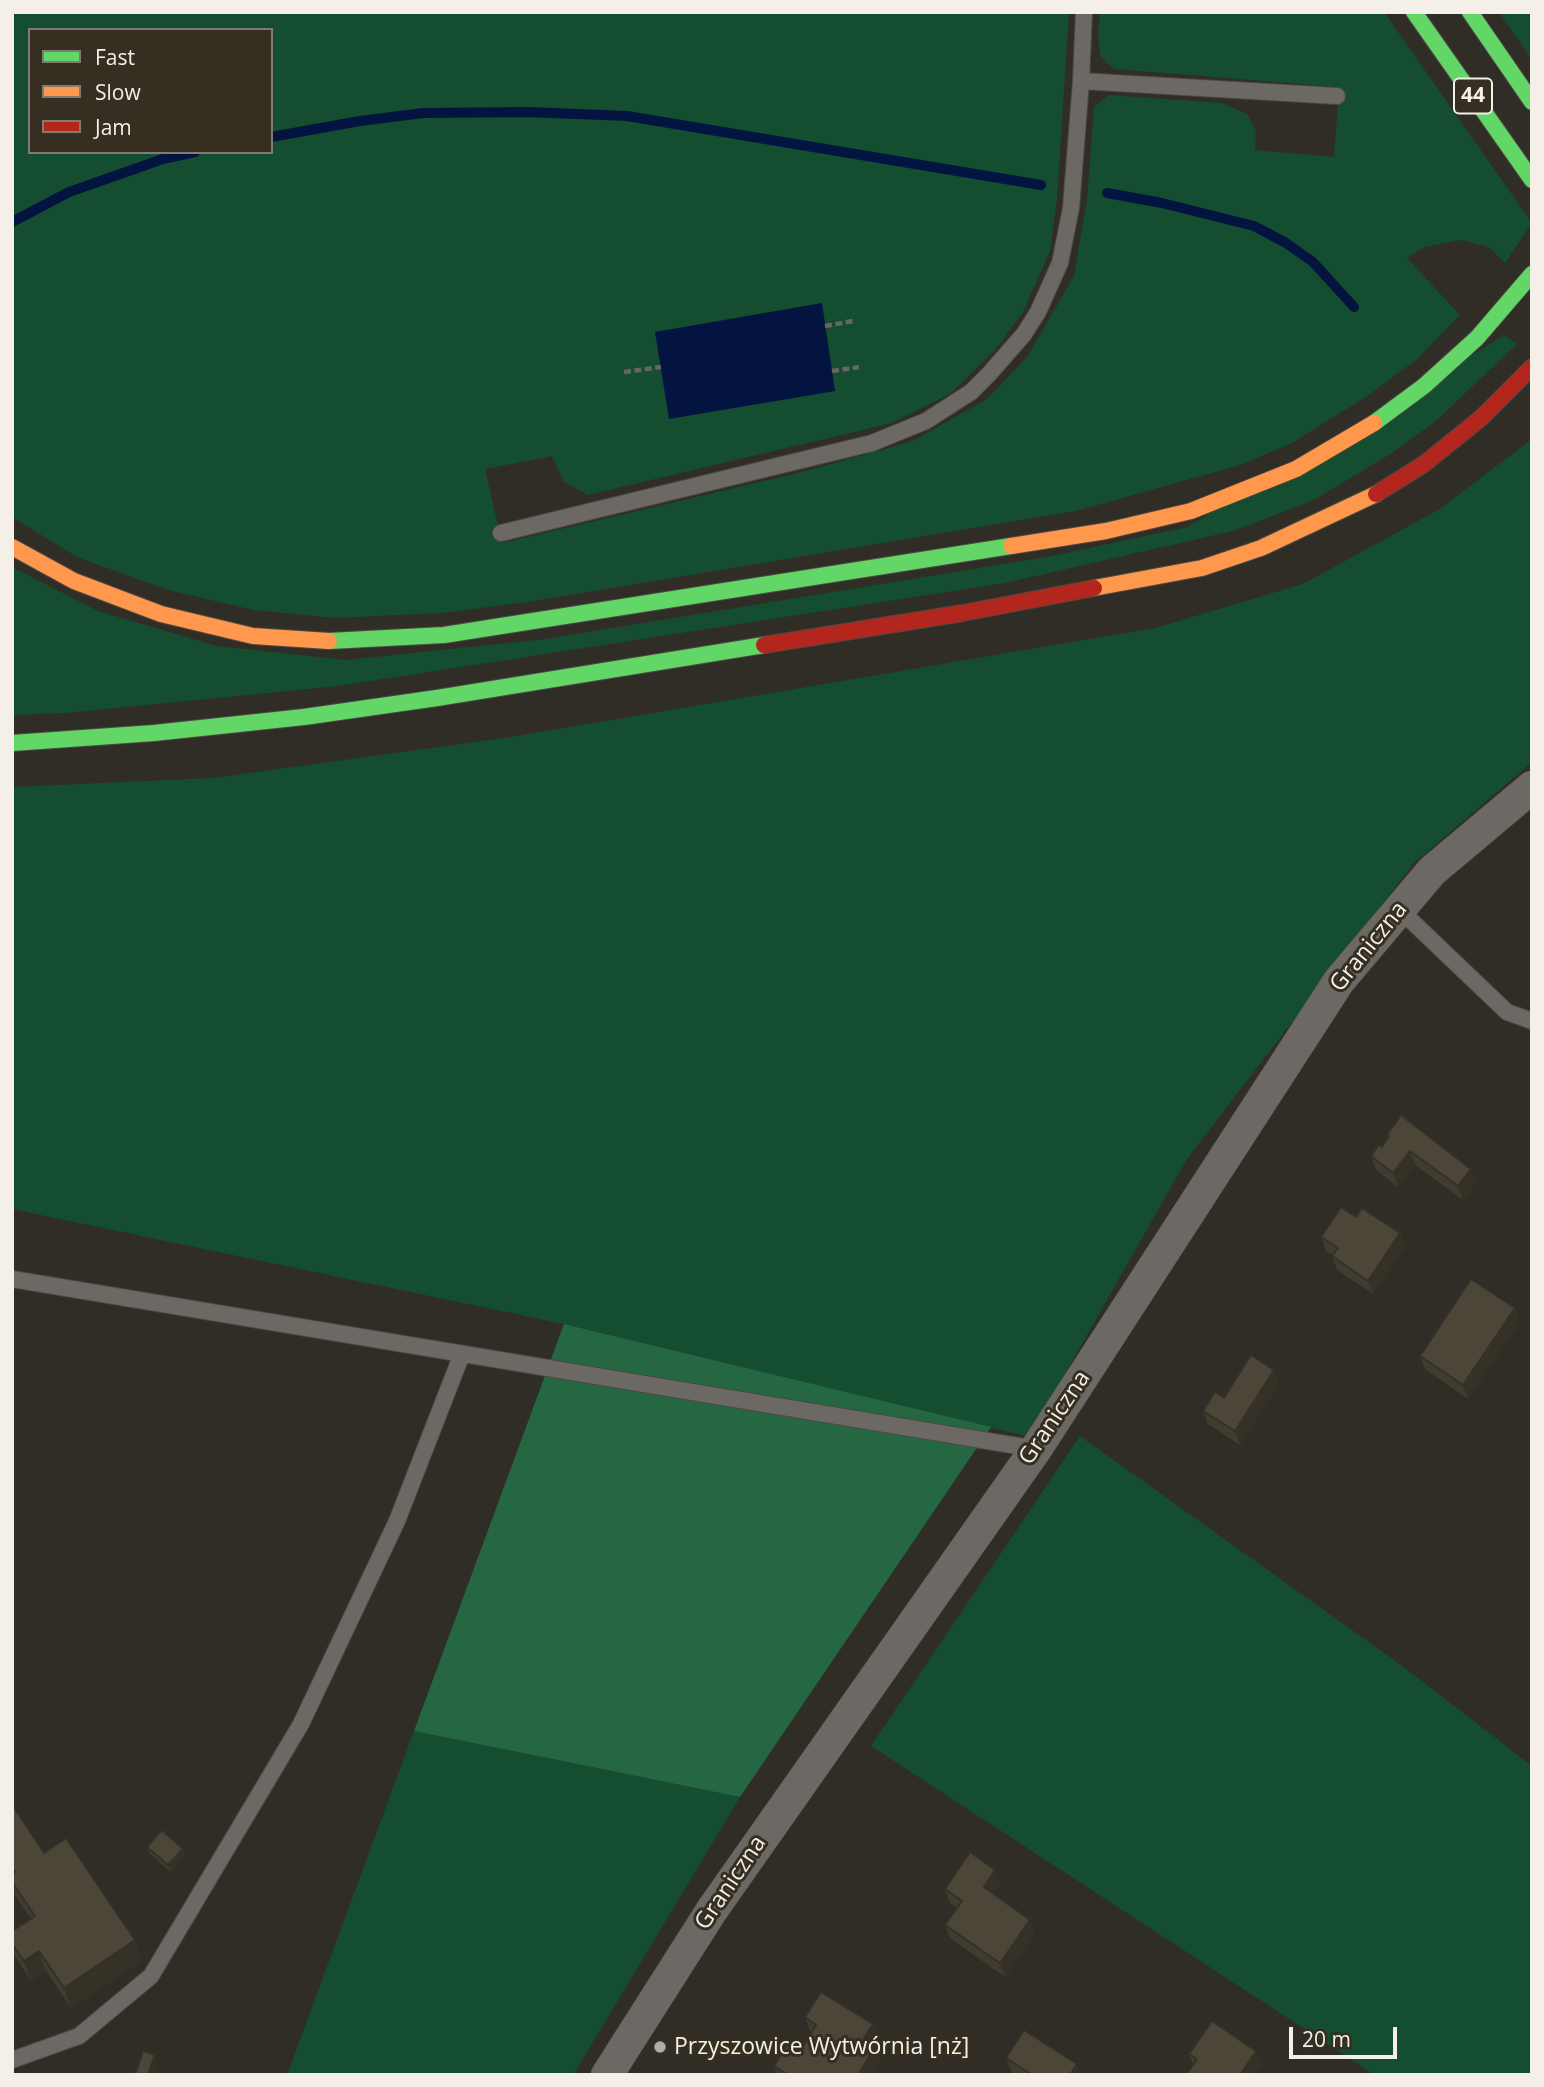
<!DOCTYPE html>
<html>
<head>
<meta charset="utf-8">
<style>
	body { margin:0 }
	#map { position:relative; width:1544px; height:2087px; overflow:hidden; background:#302d26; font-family:"Open Sans",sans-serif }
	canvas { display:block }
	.frame { position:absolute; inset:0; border:14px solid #f4f0e8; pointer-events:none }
	.legend { position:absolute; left:28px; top:28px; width:245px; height:126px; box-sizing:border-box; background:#352e21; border:2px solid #817c71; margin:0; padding:9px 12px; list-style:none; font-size:21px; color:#f4f0e8 }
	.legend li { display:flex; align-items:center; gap:14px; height:35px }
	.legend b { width:35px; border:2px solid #817c71 }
	.scale { position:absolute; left:1289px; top:2027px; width:108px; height:32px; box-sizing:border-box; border:4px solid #f4f0e8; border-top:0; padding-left:9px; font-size:21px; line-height:24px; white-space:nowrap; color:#f4f0e8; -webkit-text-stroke:5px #352e21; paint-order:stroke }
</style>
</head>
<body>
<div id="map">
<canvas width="1544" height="2087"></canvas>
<div class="frame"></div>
<ul class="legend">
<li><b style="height:9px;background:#63d668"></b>Fast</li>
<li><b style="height:9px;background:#ff974d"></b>Slow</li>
<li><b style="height:9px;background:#b3261e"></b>Jam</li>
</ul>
<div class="scale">20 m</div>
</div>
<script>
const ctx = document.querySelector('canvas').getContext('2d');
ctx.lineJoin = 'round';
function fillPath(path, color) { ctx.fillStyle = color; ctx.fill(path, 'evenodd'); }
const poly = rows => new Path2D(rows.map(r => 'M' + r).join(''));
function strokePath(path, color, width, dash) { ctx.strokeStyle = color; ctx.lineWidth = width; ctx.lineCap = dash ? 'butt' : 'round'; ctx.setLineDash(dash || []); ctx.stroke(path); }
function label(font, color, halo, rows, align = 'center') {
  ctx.font = font + ' "Open Sans",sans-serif'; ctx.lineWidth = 6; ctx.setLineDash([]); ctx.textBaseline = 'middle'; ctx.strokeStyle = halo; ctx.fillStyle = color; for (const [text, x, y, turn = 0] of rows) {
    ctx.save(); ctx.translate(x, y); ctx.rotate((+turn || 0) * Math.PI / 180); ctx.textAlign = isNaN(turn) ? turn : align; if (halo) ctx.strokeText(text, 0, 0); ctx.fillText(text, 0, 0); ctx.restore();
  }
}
fillPath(poly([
	[12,12,1069,12,1057,199,1050,251,1023,312,996,349,951,393,892,423,588,495,564,482,552,456,485,469,502,543,806,471,913,441,987,399,1027,357,1074,276,1087,200,1094,107,1109,95,1222,103,1247,114,1256,130,1255,150,1334,157,1339,87,1114,69,1100,56,1098,34,1100,12,1384,12,1532,223,1505,263,1489,247,1461,240,1424,247,1407,258,1460,315,1416,360,1366,397,1290,444,1237,466,1076,511,527,602,442,613,334,618,253,610,168,590,77,557,12,517],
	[30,30,271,30,271,152,30,152],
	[1499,12,1532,12,1532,60,1528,54],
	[1505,335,1517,344,1436,421,1392,453,1312,501,1233,531,1005,583,338,686,66,713,12,715,12,567,98,611,217,646,346,660,546,639,1052,556,1187,527],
	[1532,439,1532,762,1414,863,1187,1159,1029,1437,564,1324,12,1209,12,787,213,778,511,737,1155,628,1303,584,1438,510],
	[1080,1436,1401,1665,1532,1766,1532,2070,1529,2075,1375,2075,871,1746],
	[414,1731,740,1797,573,2075,287,2075]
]), '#154d30');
fillPath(poly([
	[564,1324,991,1427,740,1797,414,1731]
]), '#256743');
fillPath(poly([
	[822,303,835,391,669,419,655,332]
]), '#041440');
strokePath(poly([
	[271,137,360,121,423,113,527,112,627,116,1041,185],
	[1107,193,1162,203,1254,226,1286,243,1313,262,1354,307],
	[12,222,69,192,163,159,195,152]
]), '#041440', 10);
const lane = poly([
	[1081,81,1337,96],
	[501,533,872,443,926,421,971,392,990,373,1024,334,1038,312,1060,263,1071,208,1081,81,1084,12],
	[1399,909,1507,1012,1532,1021],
	[12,1279,1036,1449],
	[12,2060,79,2036,151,1976,301,1724,397,1521,462,1354]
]);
const street = poly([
	[607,2075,712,1910,1036,1449,1339,981,1432,871,1532,787]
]);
const fast = poly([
	[1414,12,1532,180],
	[1470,12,1532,102],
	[1374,423,1424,386,1477,338,1532,274],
	[329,641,444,635,1011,546],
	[12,743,154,733,304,717,437,698,764,645]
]);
const slow = poly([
	[1011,546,1106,531,1191,511,1296,469,1374,423],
	[12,547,74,581,161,614,253,636,329,641],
	[1094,588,1202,568,1261,548,1376,494]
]);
const jam = poly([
	[1376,494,1424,464,1481,418,1532,367],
	[764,645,963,613,1094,588]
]);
strokePath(lane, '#4c4943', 18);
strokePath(street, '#4c4943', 33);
strokePath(fast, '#4c4943', 18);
strokePath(slow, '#4c4943', 18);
strokePath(jam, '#4c4943', 18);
strokePath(poly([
	[825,326,853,321],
	[832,371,859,367],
	[624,372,661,367]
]), '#686662', 4.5, [7, 3.5]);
strokePath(lane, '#6c6964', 16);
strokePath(street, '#6c6964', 32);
strokePath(fast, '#63d668', 16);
strokePath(slow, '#ff974d', 16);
strokePath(jam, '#b3261e', 16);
fillPath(poly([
	[1387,1135,1471,1169,1476,1183,1463,1200,1415,1165,1398,1187,1376,1170,1371,1156,1382,1147,1388,1138],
	[1356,1217,1400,1233,1405,1247,1373,1294,1337,1270,1332,1256,1333,1255,1326,1251,1321,1237],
	[1520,1322,1468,1399,1425,1369,1420,1356],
	[1279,1383,1240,1445,1208,1424,1203,1411,1224,1398],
	[12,1807,44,1853,142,1961,71,2008,46,1971,31,1981,14,1955,12,1951,12,1931,31,1919,16,1897,12,1887],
	[147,1847,183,1849,185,1856,171,1872,150,1854],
	[1000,1884,993,1894,1035,1934,1005,1977,950,1938,945,1925,957,1908,950,1903,945,1889],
	[805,2017,873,2024,878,2038,874,2044,881,2059,871,2075,777,2075,774,2066,802,2048,812,2032,810,2031],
	[1189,2054,1261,2065,1193,2064],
	[1006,2058,1081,2075,1016,2075,1011,2071]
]), '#413c30');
fillPath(poly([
	[1410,1151,1415,1165,1398,1187,1393,1173],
	[1471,1169,1476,1183,1463,1200,1458,1186],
	[1400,1233,1405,1247,1373,1294,1368,1281],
	[1515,1308,1520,1322,1468,1399,1463,1385],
	[12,1322,16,1333,12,1350],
	[1274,1370,1279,1383,1240,1445,1235,1431],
	[183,1849,185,1856,171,1872,168,1865],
	[995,1870,1000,1884,989,1901,984,1887],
	[1030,1920,1035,1934,1005,1977,1000,1963],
	[135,1940,142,1961,71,2008,64,1988],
	[39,1951,46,1971,31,1981,24,1961],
	[873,2024,878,2038,869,2052,864,2038],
	[876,2045,881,2059,871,2075,858,2075],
	[1256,2051,1261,2065,1254,2075,1240,2075],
	[155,2055,157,2062,153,2075,148,2075],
	[1077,2064,1081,2075,1070,2075]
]), '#353127');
const building = poly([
	[1401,1115,1471,1169,1458,1186,1410,1151,1393,1173,1371,1156,1379,1144,1382,1147,1389,1136,1387,1135,1401,1115],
	[1341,1207,1356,1217,1362,1208,1400,1233,1368,1281,1332,1256,1338,1248,1321,1237,1341,1207],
	[1471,1279,1515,1308,1463,1385,1420,1356,1471,1279],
	[1251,1355,1274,1370,1235,1431,1203,1411,1215,1392,1224,1398,1251,1355],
	[13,1806,44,1853,66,1838,135,1940,64,1988,39,1951,24,1961,12,1944,12,1931,35,1916,12,1882,12,1874,15,1872,12,1869,13,1806],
	[162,1830,183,1849,168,1865,147,1847,162,1830],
	[970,1852,995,1870,984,1887,1030,1920,1000,1963,945,1925,962,1901,945,1889,970,1852],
	[821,1992,873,2024,864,2038,876,2045,858,2075,788,2075,774,2066,790,2040,802,2048,816,2025,805,2017,821,1992],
	[1212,2021,1256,2051,1240,2075,1186,2075,1197,2059,1189,2054,1212,2021],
	[1024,2030,1077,2064,1070,2075,1032,2075,1006,2058,1024,2030],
	[143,2051,155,2055,148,2075,135,2075,143,2051]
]);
fillPath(building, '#4c4638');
strokePath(building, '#353127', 2);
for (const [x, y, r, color] of [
	[660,2047,7,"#afaca4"]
]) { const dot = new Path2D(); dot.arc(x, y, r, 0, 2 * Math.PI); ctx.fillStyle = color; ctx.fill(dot); strokePath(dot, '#352e21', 2.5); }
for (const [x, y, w] of [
	[1473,96,38]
]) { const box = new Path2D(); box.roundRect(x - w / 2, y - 17.5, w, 35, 5); ctx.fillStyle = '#352e21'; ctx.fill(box); strokePath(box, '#f4f0e8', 2); }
label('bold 21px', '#f4f0e8', null, [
	["44",1473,96]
]);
label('23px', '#f4f0e8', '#352e21', [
	["Graniczna",1369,947,-51],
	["Graniczna",1055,1418,-56],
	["Graniczna",731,1883,-56]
]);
label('23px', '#f4f0e8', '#352e21', [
	["Przyszowice Wytwórnia [nż]",674,2047]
], 'left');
</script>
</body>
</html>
